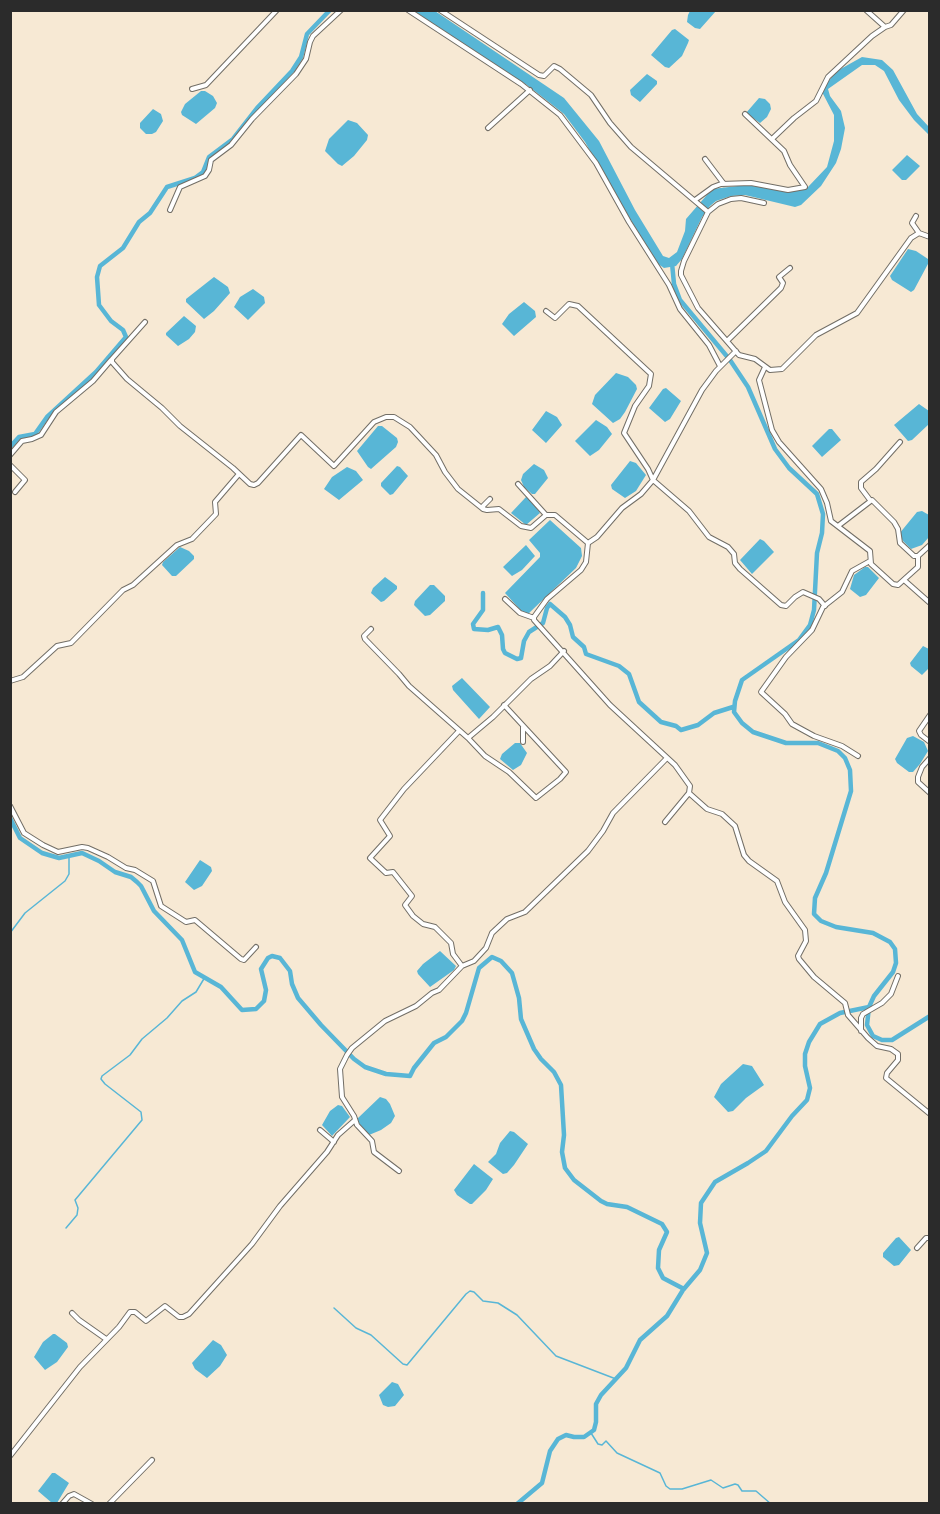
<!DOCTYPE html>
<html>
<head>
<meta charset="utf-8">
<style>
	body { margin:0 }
	#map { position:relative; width:940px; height:1514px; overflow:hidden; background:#f7e9d4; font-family:"Gentium Book Plus",serif }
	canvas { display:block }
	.frame { position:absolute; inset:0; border:12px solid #2b2b2b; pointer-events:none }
</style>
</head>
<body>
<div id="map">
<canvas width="940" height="1514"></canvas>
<div class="frame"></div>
</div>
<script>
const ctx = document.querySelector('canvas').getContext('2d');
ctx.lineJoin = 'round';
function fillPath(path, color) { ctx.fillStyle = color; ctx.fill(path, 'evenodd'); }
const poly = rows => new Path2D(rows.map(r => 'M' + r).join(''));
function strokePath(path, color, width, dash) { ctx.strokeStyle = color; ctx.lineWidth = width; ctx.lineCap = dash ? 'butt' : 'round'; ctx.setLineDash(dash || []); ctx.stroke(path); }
fillPath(poly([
	[412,11,435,11,564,98,599,141,635,210,663,256,669,258,677,252,685,231,686,219,712,189,746,185,792,192,808,187,827,167,834,141,834,115,821,90,837,71,862,57,882,60,893,70,917,114,929,127,929,135,914,120,899,100,884,71,875,65,862,65,828,89,830,96,841,111,845,128,841,149,836,163,821,186,801,205,795,207,745,195,731,196,716,201,710,206,702,217,682,259,676,266,664,268,655,262,648,252,585,142,564,114,527,85],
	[690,11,690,10,716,11,700,29,695,28,687,22,688,15],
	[675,29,689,40,688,43,682,56,669,68,665,67,651,55,672,30],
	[647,74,657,81,657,84,640,102,631,95,630,90],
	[201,91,205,91,213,96,217,103,215,108,196,124,182,115,181,112,185,104],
	[759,98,765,99,770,104,771,109,767,117,760,123,746,113],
	[153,109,161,114,163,121,156,132,152,134,146,134,140,128,140,123],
	[348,120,357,123,368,135,367,140,354,156,342,166,338,164,325,151,329,139],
	[907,155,920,166,906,180,902,180,892,170],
	[908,249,916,251,928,259,929,262,914,290,911,292,892,280,890,276],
	[214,277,228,287,230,293,214,311,204,319,186,302,186,299],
	[253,289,264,297,265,303,248,320,234,307,240,297],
	[524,302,535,311,536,317,514,336,502,324,509,314],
	[184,316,196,326,195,332,189,339,178,346,166,335,166,333],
	[616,373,628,377,636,385,637,389,625,412,620,419,613,423,592,404,595,395],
	[666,388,681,401,670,419,665,422,649,408,663,389],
	[919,404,929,411,929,424,912,440,908,441,894,425],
	[546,411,557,417,562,425,546,443,532,430],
	[596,420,607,427,612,434,599,450,590,456,575,441],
	[378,426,382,426,397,438,398,442,396,447,371,469,368,467,357,451],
	[829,429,832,429,841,440,822,457,812,446],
	[630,461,636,463,646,475,636,491,625,498,612,489,611,485],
	[534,464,544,470,548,478,535,494,532,494,524,487,521,480,523,474],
	[397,466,400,467,408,476,393,494,390,495,381,486,381,483],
	[347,467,356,471,363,480,339,500,324,489,332,477],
	[526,497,530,498,540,513,526,525,511,513],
	[922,511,929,515,929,537,922,545,911,549,903,541,899,534,917,512],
	[550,520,581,548,582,556,576,568,528,614,525,615,505,593,540,557,540,553,529,540],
	[760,539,764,541,774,552,752,574,740,560],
	[526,545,535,556,522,570,512,576,503,567],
	[180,547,189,551,194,556,194,559,176,576,172,576,162,565,163,562],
	[865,567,868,567,879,578,866,595,860,597,850,589,854,575],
	[385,577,397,586,397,589,384,601,381,602,371,593,373,588],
	[430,585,434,585,445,596,445,601,430,615,425,616,414,605,415,601],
	[923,646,929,649,930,667,922,675,911,666,910,663],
	[462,678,490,707,479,719,453,690,452,686],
	[913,736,924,742,928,751,920,764,913,772,909,772,897,763,895,759,907,738],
	[515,743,520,743,527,753,521,765,513,770,500,759,502,754],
	[200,860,211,867,212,871,202,886,194,890,185,882],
	[440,951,456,966,454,970,430,987,418,974,417,971,423,964],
	[743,1064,752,1066,764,1085,746,1098,733,1111,728,1112,714,1097,721,1084],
	[380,1097,386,1099,390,1104,395,1116,391,1123,381,1130,369,1135,357,1121,358,1118],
	[338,1105,342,1106,350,1117,332,1136,322,1125,330,1111],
	[510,1131,514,1132,528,1144,514,1165,507,1173,503,1174,488,1162,496,1154,500,1143],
	[474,1164,493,1179,486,1190,472,1204,470,1204,457,1195,454,1190],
	[899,1237,911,1250,899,1265,894,1266,883,1257,883,1253,896,1238],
	[53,1334,55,1334,67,1343,68,1347,57,1362,45,1370,34,1357,43,1342],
	[213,1340,221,1345,227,1355,220,1366,207,1378,195,1369,192,1363],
	[392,1382,398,1384,404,1395,395,1406,388,1407,383,1405,379,1395],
	[52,1473,55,1473,69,1483,57,1503,52,1503,38,1491]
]), '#58b6d6');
strokePath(poly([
	[10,933,25,913,65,881,69,874,69,856],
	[66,1228,77,1215,78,1208,75,1200,142,1120,141,1112,105,1084,101,1079,102,1076,130,1055,142,1039,167,1018,182,1001,196,992,205,977],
	[334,1308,356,1328,371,1335,403,1364,407,1365,466,1294,470,1291,474,1292,483,1301,498,1303,517,1315,556,1356,616,1379],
	[591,1433,598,1444,602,1445,606,1441,617,1453,660,1473,666,1486,670,1489,682,1489,711,1480,723,1488,735,1484,738,1485,742,1491,756,1491,771,1504]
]), '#58b6d6', 1.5);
strokePath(poly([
	[672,263,674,284,680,300,730,360,748,387,775,449,789,468,817,494,823,514,822,533,817,553,814,610,810,625,799,640,742,680,735,701,734,712,742,723,753,732,786,743,818,743,838,751,845,758,850,770,851,791,826,873,815,898,814,914,821,921,836,927,873,933,890,942,895,949,896,963,893,972,874,996,869,1007,867,1025,873,1036,882,1040,892,1040,930,1016],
	[10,447,19,437,35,434,47,417,96,372,126,337,123,330,111,321,99,305,97,277,100,266,123,248,139,222,150,213,167,187,195,178,203,172,209,157,233,139,258,107,292,71,301,57,307,34,330,10],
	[483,593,483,610,473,624,474,629,488,630,498,627,502,635,503,649,505,653,517,659,521,658,524,641,529,632,543,623,547,608,550,604,565,617,570,625,573,637,584,647,586,654,619,666,629,674,639,702,661,722,676,726,681,730,698,725,714,713,733,707],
	[10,818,20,838,42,853,59,858,82,853,99,861,115,872,131,877,137,882,141,886,154,911,182,940,195,972,221,987,242,1010,256,1009,264,1001,266,990,261,969,268,958,272,956,280,958,290,971,292,984,298,998,321,1025,354,1059,365,1067,386,1074,410,1076,414,1068,434,1043,446,1037,462,1021,466,1013,479,968,492,957,501,961,512,973,519,998,521,1019,534,1049,541,1059,554,1072,561,1085,564,1135,562,1152,565,1168,574,1180,601,1201,607,1204,627,1207,662,1224,667,1232,659,1250,658,1268,663,1278,684,1289],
	[517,1504,542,1483,550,1451,558,1439,566,1435,574,1437,584,1437,594,1430,596,1422,596,1404,601,1395,626,1368,640,1340,667,1316,683,1290,700,1270,707,1253,700,1223,701,1203,715,1182,748,1163,766,1151,792,1116,807,1100,810,1088,805,1066,805,1054,809,1042,820,1024,840,1013,869,1007]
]), '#58b6d6', 4.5);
const minor = poly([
	[408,10,521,84,560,115,596,163,629,222,669,285,680,309,709,345,720,366],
	[440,10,539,75,544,76,554,66,560,69,591,95,610,123,631,147,708,212,684,261,681,271,681,275,698,308,739,355,755,359,770,370,782,369,816,335,857,313,911,238,919,233,930,237],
	[866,10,885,27,891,25,904,10],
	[192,89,206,85,277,10],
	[488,128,530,90],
	[772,139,794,118,816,101,828,77,872,36,885,27],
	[705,159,724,184],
	[695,200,713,187,721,184,751,183,788,190,805,187,790,165,784,151,745,114],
	[170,210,180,187,205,176,209,170,211,160,231,145,252,119,296,74,306,59,310,42,313,36,341,10],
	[708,212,718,204,731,199,741,198,764,203],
	[916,216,912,223,919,233],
	[546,311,555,318,569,304,578,306,651,374,649,386,635,406,624,433,648,469,653,480,689,511,709,537,728,547,734,554,735,563,740,569,781,605,786,606,795,597,803,592,819,599,825,606],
	[145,322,112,359,112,362,127,379,162,408,180,426,233,468,250,484,254,485,258,483,301,435,334,466,374,422,386,417,394,417,410,427,436,455,445,472,458,489,483,509],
	[727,341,781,288,783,283,779,277,790,268],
	[765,367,759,380,772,430,779,442,821,489,827,503,831,521,870,551,871,564,893,584,898,585,918,567,918,556],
	[10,455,22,441,32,439,41,435,56,412,93,381,111,360],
	[10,465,25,480,15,492],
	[518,484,546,515],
	[490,499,483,506,483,509,487,510,499,509,521,526,531,528,546,515,555,515,588,543],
	[870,500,861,488,861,482,876,469,900,442],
	[838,526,872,500,894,522,898,529,900,543,914,556,918,556,930,545],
	[904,580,930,603],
	[505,599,520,613,534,618],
	[371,629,364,636,365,639,399,674,409,686,468,738,493,717,531,679,550,666,564,651],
	[10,681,23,677,57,646,71,643,123,590,133,585,177,545,192,539,216,514,215,502,239,474],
	[930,715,919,731,921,735,930,742],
	[459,731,404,789,380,820,390,836,370,858,386,873,393,872,412,896,405,905,413,916,423,924,435,927,451,943,453,954,462,966],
	[468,738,485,756,509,772,536,798,560,779,566,772,504,705],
	[523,742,523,727],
	[858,756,842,746,814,736,792,724,785,714,761,692,786,657,812,630,823,607,842,592,852,571,870,561],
	[930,758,922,767,918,777,918,782,930,793],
	[689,793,690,786,675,765,610,705,534,620,534,617,547,599,581,570,586,562,588,543,597,537,622,508,641,494,653,480,702,390,716,371,736,351],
	[10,806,24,833,43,845,58,852,82,847,88,848,108,857,126,868,135,870,153,881,161,906,186,922,195,920,241,959,244,960,256,947],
	[665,822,689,793,707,809,722,814,735,826,744,855,749,861,777,881,785,902,805,930,806,941,798,956,799,959,814,977,845,1003,848,1015,868,1038,877,1046,891,1049,898,1054,898,1060,887,1073,886,1078,930,1114],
	[861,1031,861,1018,863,1014,882,1003,891,994,898,976],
	[320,1130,334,1142],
	[399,1171,374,1152,372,1141,357,1125,354,1116,342,1097,340,1069,347,1055,352,1048,385,1021,416,1006,432,993,439,990,462,966,474,961,486,948,492,933,507,919,525,912,588,851,603,831,613,813,667,758],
	[917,1248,926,1238,930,1238],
	[72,1313,79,1320,106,1339],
	[10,1456,80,1367,119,1327,130,1312,135,1312,146,1321,165,1306,179,1317,183,1317,189,1314,252,1244,280,1206,327,1152,338,1135,355,1120],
	[62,1504,69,1496,74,1494,92,1504],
	[109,1504,152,1460]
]);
strokePath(minor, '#726e66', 6);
strokePath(minor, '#fff', 4);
</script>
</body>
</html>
